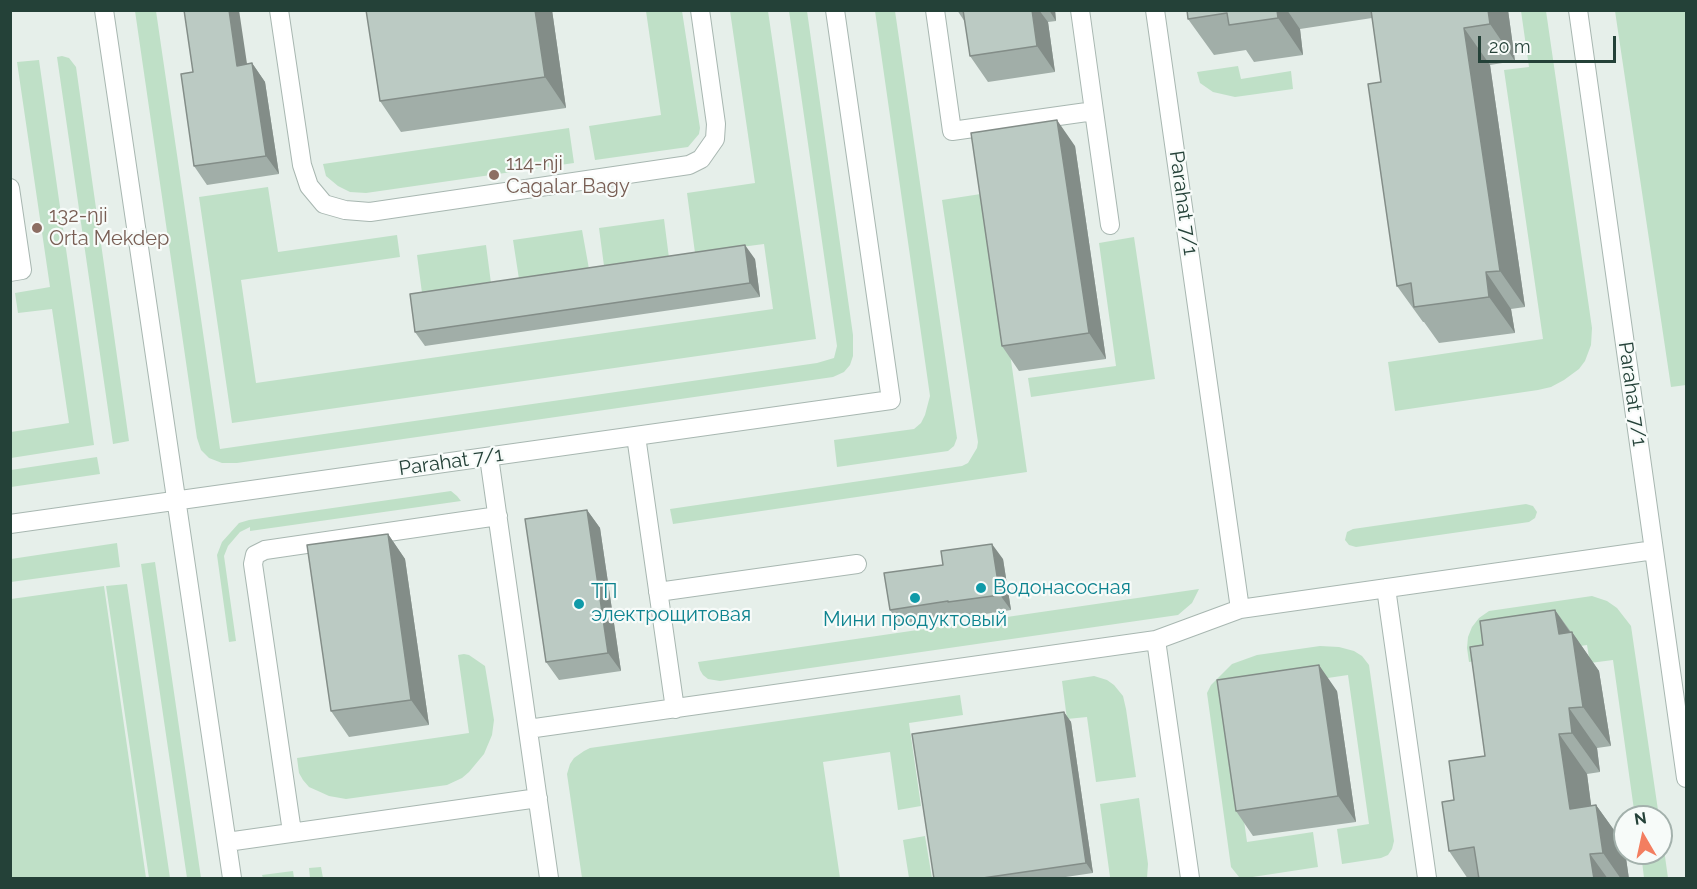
<!DOCTYPE html>
<html>
<head>
<meta charset="utf-8">
<style>
	body { margin:0 }
	#map { position:relative; width:1697px; height:889px; overflow:hidden; background:#e6efea; font-family:Raleway,sans-serif }
	canvas { display:block }
	.frame { position:absolute; inset:0; border:12px solid #244138; pointer-events:none }
	.north { position:absolute; left:1613px; top:805px; width:60px; height:60px; box-sizing:border-box; background:#f7fbf9; border:2px solid #a3b1ac; border-radius:50%; rotate:351deg; font-size:16px; font-weight:700; line-height:24px; text-align:center; color:#244138 }
	.north::after { content:''; display:block; margin:auto; width:21px; height:27px; background:#f37e60; clip-path:polygon(50% 0,100% 100%,50% 72%,0 100%) }
	.scale { position:absolute; left:1478px; top:36px; width:138px; height:27px; box-sizing:border-box; border:3px solid #244138; border-top:0; padding-left:8px; font-size:18px; line-height:21px; white-space:nowrap; color:#244138; -webkit-text-stroke:4px #f7fbf9; paint-order:stroke }
</style>
</head>
<body>
<div id="map">
<canvas width="1697" height="889"></canvas>
<div class="frame"></div>
<div class="north">N</div>
<div class="scale">20 m</div>
</div>
<script>
const ctx = document.querySelector('canvas').getContext('2d');
ctx.lineJoin = 'round';
function fillPath(path, color) { ctx.fillStyle = color; ctx.fill(path, 'evenodd'); }
const poly = rows => new Path2D(rows.map(r => 'M' + r).join(''));
function strokePath(path, color, width, dash) { ctx.strokeStyle = color; ctx.lineWidth = width; ctx.lineCap = dash ? 'butt' : 'round'; ctx.setLineDash(dash || []); ctx.stroke(path); }
function label(font, color, halo, rows, align = 'center') {
  ctx.font = font + ' Raleway,sans-serif'; ctx.lineWidth = 4.5; ctx.setLineDash([]); ctx.textBaseline = 'middle'; ctx.strokeStyle = halo; ctx.fillStyle = color; for (const [text, x, y, turn = 0] of rows) {
    ctx.save(); ctx.translate(x, y); ctx.rotate((+turn || 0) * Math.PI / 180); ctx.textAlign = isNaN(turn) ? turn : align; if (halo) ctx.strokeText(text, 0, 0); ctx.fillText(text, 0, 0); ctx.restore();
  }
}
fillPath(poly([
	[135,11,156,11,220,449,817,363,834,358,837,346,789,11,807,11,853,335,853,356,850,365,844,372,833,377,237,463,222,463,209,458,201,450,197,438],
	[646,11,682,11,700,128,699,134,688,147,595,160,589,126,661,115],
	[730,11,768,11,816,339,232,423,199,197,268,187,278,252,397,235,400,257,241,280,256,383,773,309,764,244,695,253,687,193,755,183],
	[875,11,895,11,957,438,954,446,948,451,837,467,834,440,914,429,921,423,925,415,930,396],
	[1521,11,1546,11,1592,328,1591,345,1585,361,1579,369,1564,380,1551,387,1538,390,1395,411,1388,362,1543,339,1504,70,1529,67],
	[1615,11,1686,11,1686,385,1671,387],
	[62,56,69,58,76,67,129,441,113,444,57,57],
	[39,60,94,445,11,458,11,432,69,423,52,309,18,313,15,293,50,287,17,62],
	[1238,66,1241,79,1291,71,1293,89,1235,97,1213,92,1200,83,1197,72],
	[569,128,574,163,366,193,350,192,338,186,326,176,323,164],
	[987,193,1027,472,673,524,670,509,962,466,968,463,977,448,978,442,942,200],
	[664,219,669,258,604,266,599,228],
	[582,230,589,269,519,279,513,240],
	[1134,237,1155,379,1031,397,1028,378,1116,366,1099,243],
	[486,245,491,283,422,293,417,255],
	[97,457,100,474,11,487,11,470],
	[451,491,457,496,461,501,250,531,250,527,240,532,228,546,224,556,236,641,229,642,217,555,222,542,239,523,249,520],
	[1526,504,1533,506,1537,512,1535,518,1529,522,1356,547,1349,545,1345,540,1347,532,1353,529],
	[117,543,120,567,11,582,11,559],
	[155,562,201,878,187,878,141,564],
	[127,584,170,878,149,878,106,586],
	[104,586,146,878,11,878,11,599],
	[1199,589,1192,603,1178,615,720,681,708,679,703,675,700,670,698,662],
	[1592,596,1607,601,1617,608,1631,626,1659,817,1635,817,1613,660,1590,663,1587,645,1469,662,1467,648,1468,637,1472,627,1479,618,1489,611],
	[1320,646,1339,647,1354,651,1362,656,1369,665,1394,841,1392,849,1388,855,1381,858,1342,864,1337,829,1369,824,1348,675,1226,693,1247,842,1313,832,1318,867,1246,878,1239,877,1231,867,1207,693,1211,685,1232,664,1257,655],
	[464,654,469,655,485,666,494,720,492,735,484,754,469,772,462,778,447,785,346,799,329,796,318,791,309,787,303,780,299,773,297,758,469,733,458,655],
	[1094,676,1107,680,1114,685,1123,696,1126,709,1136,777,1096,782,1087,717,1067,719,1062,681],
	[960,695,963,715,909,723,921,806,898,810,890,752,823,762,840,878,582,878,567,774,570,764,574,758,584,751,590,748],
	[1139,798,1148,864,1147,878,1104,878,1110,877,1100,804],
	[1661,828,1668,878,1644,878,1641,853,1661,853],
	[925,836,932,878,909,878,903,840],
	[321,867,323,878,310,878,309,868],
	[293,871,294,878,263,878,262,875]
]), '#bfe0c7');
const minor = poly([
	[104,10,232,878],
	[279,10,302,165,309,186,324,204,345,210,370,212,689,165,701,159,715,139,716,124,700,10],
	[935,10,952,131,1094,111,1080,10],
	[1155,10,1240,609],
	[1578,10,1686,778],
	[1094,111,1110,225],
	[10,188,22,270,10,272],
	[636,436,675,709],
	[489,457,549,878],
	[10,524,891,400,835,10],
	[1386,588,1427,878],
	[658,592,857,564],
	[1156,640,1190,878],
	[528,729,1156,640,1240,609,1654,550],
	[292,832,253,564,255,555,265,550,498,516],
	[227,842,538,798]
]);
strokePath(minor, '#a8b7b1', 20);
strokePath(minor, '#fff', 18);
fillPath(poly([
	[366,10,552,10,566,108,401,132,380,101],
	[957,10,1055,10,1056,21,1048,22,1055,72,988,82,970,56,965,22],
	[1187,10,1508,10,1515,61,1490,65,1525,307,1511,309,1515,333,1439,343,1424,322,1423,322,1397,286,1381,82,1372,18,1300,29,1303,55,1254,62,1246,50,1214,55,1188,19],
	[252,63,265,82,279,174,207,185,194,166,247,64],
	[1075,146,1106,359,1019,371,1002,346],
	[755,259,760,297,425,346,415,332],
	[587,510,600,528,621,671,559,680,546,662],
	[388,534,405,559,429,725,349,737,331,711],
	[1003,559,1011,610,959,618,958,616,901,626,890,610],
	[1555,610,1571,632,1572,632,1599,671,1611,746,1597,748,1600,772,1587,774,1591,806,1596,805,1624,844,1629,879,1468,879,1449,851,1454,800,1485,756,1483,645],
	[1337,691,1356,822,1253,836,1236,811],
	[1064,712,1071,722,1093,873,1052,879,934,879]
]), '#a1aea8');
fillPath(poly([
	[229,10,239,10,250,84,237,66],
	[535,10,552,10,566,108,545,77],
	[1032,10,1039,10,1048,22,1055,72,1037,46],
	[1049,10,1055,10,1056,21],
	[1277,10,1287,10,1300,29,1303,55,1278,18],
	[1488,10,1508,10,1515,61,1490,24],
	[1464,28,1490,65,1525,307,1500,271],
	[252,63,265,82,279,174,266,156],
	[1057,120,1075,146,1106,359,1089,333],
	[745,245,755,259,760,297,750,283],
	[1486,272,1511,309,1515,333,1489,297],
	[587,510,600,528,621,671,608,653],
	[388,534,405,559,429,725,411,700],
	[992,544,1003,559,1011,610,1000,595],
	[1555,610,1572,635,1572,632,1599,671,1611,746,1583,707,1559,634],
	[1319,665,1337,691,1356,822,1338,796],
	[1569,708,1597,748,1600,772,1572,733],
	[1064,712,1071,722,1093,873,1086,863],
	[1559,734,1587,774,1597,849,1570,809],
	[1596,805,1624,844,1629,879,1621,879,1603,853],
	[1590,854,1608,879,1594,879]
]), '#838d88');
const building = poly([
	[184,10,229,10,237,66,252,63,266,156,194,166,181,74,193,72,184,10],
	[366,10,535,10,545,77,380,101,366,10],
	[963,10,1032,10,1037,46,970,56,963,10],
	[1187,10,1277,10,1278,18,1229,25,1227,13,1188,19,1187,10],
	[1371,10,1488,10,1490,24,1464,28,1500,271,1486,272,1489,297,1414,307,1411,283,1397,286,1368,84,1381,82,1371,10],
	[1057,120,1089,333,1002,346,971,133,1057,120],
	[745,245,750,283,415,332,410,294,745,245],
	[587,510,608,653,546,662,525,519,587,510],
	[388,534,411,700,331,711,307,545,388,534],
	[992,544,1000,595,948,602,948,601,890,610,884,573,943,565,941,551,992,544],
	[1555,610,1559,634,1572,632,1583,707,1569,708,1572,733,1559,734,1570,809,1596,805,1603,853,1590,854,1594,879,1479,879,1474,847,1449,851,1442,802,1454,800,1449,761,1485,756,1470,647,1483,645,1480,621,1555,610],
	[1319,665,1338,796,1236,811,1217,680,1319,665],
	[1064,712,1086,863,976,879,934,879,912,734,1064,712]
]);
fillPath(building, '#bbcac3');
strokePath(building, '#838d88', 1.5);
for (const [x, y, r, color] of [
	[494,175,6,"#8d6e63"],
	[37,228,6,"#8d6e63"],
	[981,588,6,"#0f9aa8"],
	[915,598,6,"#0f9aa8"],
	[579,604,6,"#0f9aa8"]
]) { const dot = new Path2D(); dot.arc(x, y, r, 0, 2 * Math.PI); ctx.fillStyle = color; ctx.fill(dot); strokePath(dot, '#f7fbf9', 2); }
label('20px', '#785e54', '#f7fbf9', [
	["114-nji",506,164],
	["Cagalar Bagy",506,187],
	["132-nji",49,216],
	["Orta Mekdep",49,239]
], 'left');
label('20px', '#244138', '#f7fbf9', [
	["Parahat 7/1",1183,203,82],
	["Parahat 7/1",1632,394,82],
	["Parahat 7/1",451,462,-8]
]);
label('20px', '#0d838f', '#f7fbf9', [
	["Водонасосная",993,588],
	["ТП",591,592],
	["электрощитовая",591,615],
	["Мини продуктовый",915,620,"center"]
], 'left');
</script>
</body>
</html>
